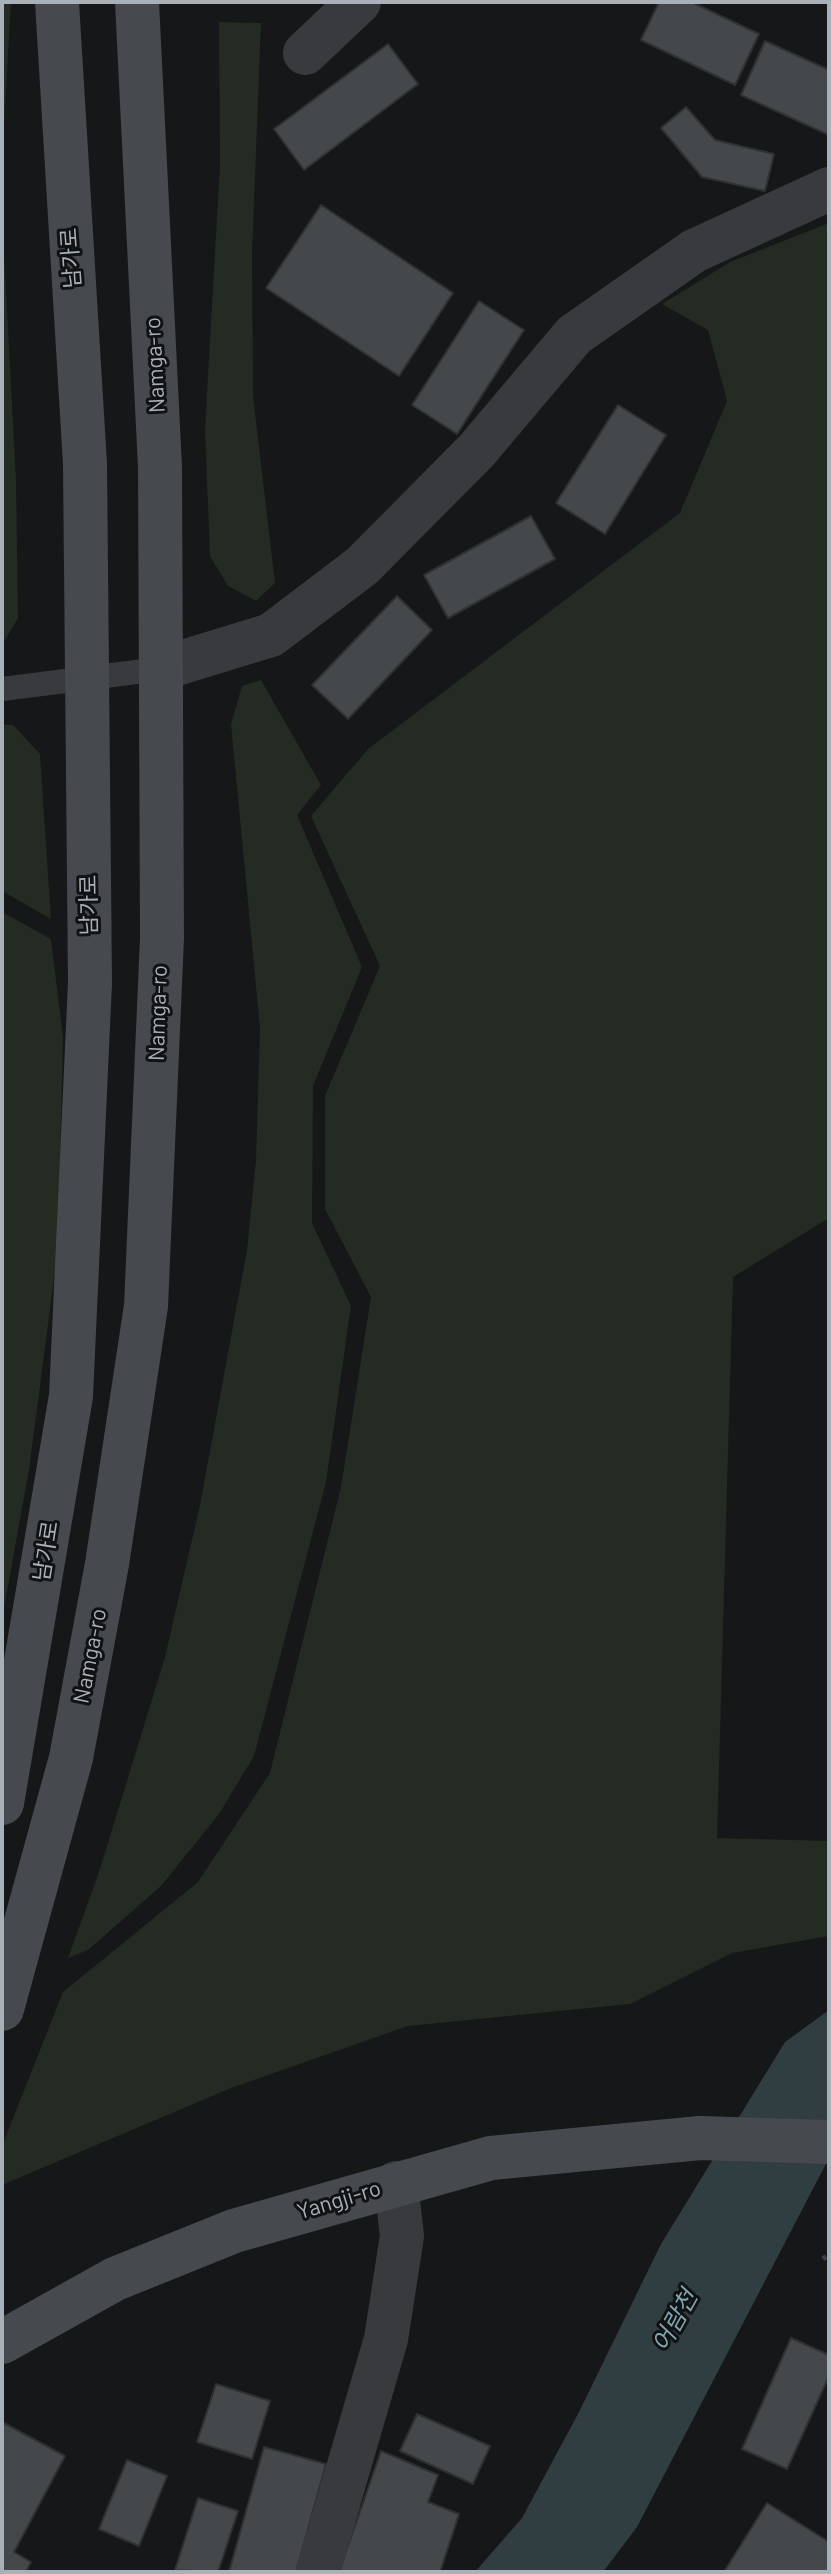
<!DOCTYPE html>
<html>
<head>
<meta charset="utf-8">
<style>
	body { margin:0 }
	#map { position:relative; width:831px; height:2574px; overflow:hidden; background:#161718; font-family:Barlow,sans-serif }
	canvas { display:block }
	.frame { position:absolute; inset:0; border:4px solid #a9b1b8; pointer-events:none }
</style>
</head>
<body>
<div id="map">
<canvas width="831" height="2574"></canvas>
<div class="frame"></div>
</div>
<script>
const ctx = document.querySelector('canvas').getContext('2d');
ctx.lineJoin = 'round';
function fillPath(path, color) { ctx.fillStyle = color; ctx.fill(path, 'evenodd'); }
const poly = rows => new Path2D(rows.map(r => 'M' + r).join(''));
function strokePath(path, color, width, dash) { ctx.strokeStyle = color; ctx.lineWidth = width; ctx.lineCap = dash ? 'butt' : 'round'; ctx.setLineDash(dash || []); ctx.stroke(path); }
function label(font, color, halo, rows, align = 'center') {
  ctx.font = font + ' Barlow,"Noto Sans KR",sans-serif'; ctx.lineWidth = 6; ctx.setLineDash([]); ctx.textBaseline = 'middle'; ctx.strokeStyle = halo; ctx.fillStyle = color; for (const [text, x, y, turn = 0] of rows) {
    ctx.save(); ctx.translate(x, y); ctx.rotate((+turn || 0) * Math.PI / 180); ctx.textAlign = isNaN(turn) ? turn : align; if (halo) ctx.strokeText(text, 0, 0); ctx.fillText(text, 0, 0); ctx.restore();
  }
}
fillPath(poly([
	[2,2,11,2,2,160],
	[219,22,261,23,252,254,253,396,275,583,256,601,228,586,210,556,205,429,220,164],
	[2,213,16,481,18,618,2,645],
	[829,223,829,1218,733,1277,717,1838,829,1841,829,1936,732,1953,630,2004,408,2026,231,2088,2,2185,2,2146,63,1992,198,1882,270,1773,341,1487,371,1297,325,1209,325,1096,380,966,311,816,368,749,680,513,727,401,708,330,662,304,730,262],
	[261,680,321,785,297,815,362,967,313,1086,312,1223,351,1306,326,1482,254,1756,219,1814,161,1886,88,1950,68,1958,99,1872,165,1657,200,1505,247,1250,256,1160,260,1028,231,724,242,686],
	[2,725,13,725,40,754,51,919,2,891],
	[2,912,51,939,63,1037,58,1248,29,1470,2,1619]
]), '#232b23');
fillPath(poly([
	[829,2010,829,2158,637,2527,603,2572,475,2572,522,2518,579,2412,661,2244,785,2042]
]), '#303d41');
const building = poly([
	[659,2,691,2,759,34,735,85,641,40,659,2],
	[765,41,829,70,829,135,741,95,765,41],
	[388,44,418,84,304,170,274,129,388,44],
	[686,107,715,140,774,154,765,191,702,177,661,128,686,107],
	[321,205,453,293,399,376,266,288,321,205],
	[479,301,524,330,457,434,412,405,479,301],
	[618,405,666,435,605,534,556,503,618,405],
	[531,516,555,559,448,618,424,575,531,516],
	[397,596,432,630,348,719,312,685,397,596],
	[791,2338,829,2355,829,2376,787,2469,742,2449,791,2338],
	[216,2384,270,2401,252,2459,197,2442,216,2384],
	[417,2414,490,2446,473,2484,400,2451,417,2414],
	[2,2422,65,2456,14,2552,31,2562,26,2572,2,2572,2,2422],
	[264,2447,326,2464,296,2572,229,2572,264,2447],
	[381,2451,438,2475,428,2502,459,2514,440,2572,339,2572,381,2451],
	[127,2460,167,2476,139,2546,99,2529,127,2460],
	[198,2498,238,2511,218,2572,175,2570,198,2498],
	[767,2503,829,2542,829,2572,724,2572,767,2503]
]);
fillPath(building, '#45484b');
strokePath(building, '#313134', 2);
strokePath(poly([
	[823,2259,829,2254]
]), '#3e4144', 5, [4, 6]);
strokePath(poly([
	[2,689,160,669]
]), '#383a3d', 24);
strokePath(poly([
	[305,53,359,2],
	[160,669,271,635,362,566,477,450,574,335,694,251,829,189],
	[318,2572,386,2339,402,2236,396,2183]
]), '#383a3d', 44);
strokePath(poly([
	[2,1803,71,1396,90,983,85,464,57,2],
	[2,2009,71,1758,107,1564,146,1306,162,938,160,467,137,2],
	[2,2342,115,2279,234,2231,491,2158,700,2138,829,2142]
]), '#46494d', 44);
label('22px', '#a9b1b8', '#111213', [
	["남가로",71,258,-94],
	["Namga-ro",155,365,-93],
	["남가로",89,905,-91],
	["Namga-ro",158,1013,-88],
	["남가로",46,1551,-81],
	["Namga-ro",90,1656,-79],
	["Yangji-ro",339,2200,-17]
]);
label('italic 24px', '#81a8b2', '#111213', [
	["어람천",675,2321,-61]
]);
</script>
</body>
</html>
